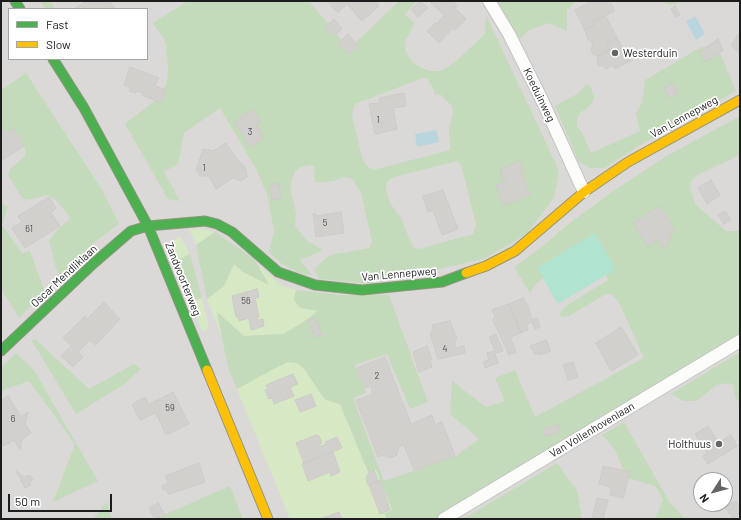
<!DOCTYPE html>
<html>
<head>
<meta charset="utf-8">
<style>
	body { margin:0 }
	#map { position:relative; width:741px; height:520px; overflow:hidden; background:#ebeae6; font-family:Barlow,sans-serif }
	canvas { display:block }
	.frame { position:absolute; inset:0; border:2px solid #1d1d1d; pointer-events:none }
	.legend { position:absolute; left:8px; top:8px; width:140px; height:52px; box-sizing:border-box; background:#fff; border:1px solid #a5a5a5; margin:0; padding:5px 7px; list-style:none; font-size:12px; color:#1d1d1d }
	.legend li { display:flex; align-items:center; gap:8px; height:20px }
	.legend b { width:20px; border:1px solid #a5a5a5 }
	.north { position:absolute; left:693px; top:472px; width:40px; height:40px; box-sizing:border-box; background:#fff; border:1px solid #a5a5a5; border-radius:50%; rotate:234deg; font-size:11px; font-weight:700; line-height:16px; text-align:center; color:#1d1d1d }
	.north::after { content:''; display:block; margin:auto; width:14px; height:18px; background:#656563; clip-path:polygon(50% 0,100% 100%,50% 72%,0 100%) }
	.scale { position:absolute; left:8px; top:494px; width:104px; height:18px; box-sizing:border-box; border:2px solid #1d1d1d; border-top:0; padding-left:5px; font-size:12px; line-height:14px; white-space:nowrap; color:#1d1d1d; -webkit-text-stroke:3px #fff; paint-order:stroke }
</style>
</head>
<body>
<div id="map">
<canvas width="741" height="520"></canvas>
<div class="frame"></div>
<ul class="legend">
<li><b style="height:5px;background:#4caf50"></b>Fast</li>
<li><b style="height:5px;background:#ffc107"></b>Slow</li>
</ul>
<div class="north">N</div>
<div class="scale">50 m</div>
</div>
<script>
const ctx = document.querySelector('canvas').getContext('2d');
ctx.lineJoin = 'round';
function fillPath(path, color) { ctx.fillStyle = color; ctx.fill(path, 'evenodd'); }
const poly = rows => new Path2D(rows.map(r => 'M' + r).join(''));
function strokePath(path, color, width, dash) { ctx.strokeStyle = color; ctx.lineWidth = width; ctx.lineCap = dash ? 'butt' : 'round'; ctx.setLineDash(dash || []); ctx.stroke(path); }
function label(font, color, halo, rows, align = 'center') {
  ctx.font = font + ' Barlow,sans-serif'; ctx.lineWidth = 3.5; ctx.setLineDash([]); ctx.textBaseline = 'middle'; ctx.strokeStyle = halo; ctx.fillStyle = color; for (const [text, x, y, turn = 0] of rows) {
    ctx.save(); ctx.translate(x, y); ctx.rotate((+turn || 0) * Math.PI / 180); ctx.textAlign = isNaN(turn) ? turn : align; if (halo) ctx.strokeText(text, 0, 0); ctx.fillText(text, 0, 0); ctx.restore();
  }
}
fillPath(poly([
	[1,1,740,1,740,519,1,519],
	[9,9,147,9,147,59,9,59],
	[701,480,725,480,725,504,701,504]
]), '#dad9d7');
fillPath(poly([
	[189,229,201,229,215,232,196,245],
	[180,236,190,254,174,262,169,246],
	[234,264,243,272,268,284,258,264,280,285,296,290,294,300,318,311,302,323,284,334,244,336,217,313,222,337,207,299,224,286],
	[202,298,209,328,202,332,191,301],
	[292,361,297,363,305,370,323,397,340,404,368,471,376,469,392,510,385,514,387,519,290,519,237,389,277,366]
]), '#d6e9c4');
fillPath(poly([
	[40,1,50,1,55,9,45,9],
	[188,1,309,1,349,49,399,1,416,1,405,15,415,23,406,40,405,50,414,64,429,71,441,71,456,61,485,34,486,15,555,162,559,172,554,198,528,232,515,241,483,259,431,271,372,277,373,284,319,279,314,269,330,255,369,248,372,242,361,192,351,178,343,177,334,181,316,183,314,178,315,167,311,165,301,167,295,171,290,186,296,213,295,226,307,241,323,250,300,260,312,275,301,274,282,264,269,252,274,231,267,194,256,169,220,108,184,133,179,160,176,165,164,172,180,201,168,199,125,124,157,99,167,84,168,67,166,46,164,39,153,23],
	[423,78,427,78,433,88,435,95,440,94,451,105,453,112,449,129,450,150,373,170,366,165,362,158,352,115,355,104],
	[458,161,462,168,476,225,473,234,419,249,414,248,411,243,401,218,390,203,386,189,386,183,394,177],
	[498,1,575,1,575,2,567,10,567,31,549,23,529,30,519,39],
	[661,1,689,1,670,5],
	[701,47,715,50,721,55,736,91,647,141,604,168,590,168,579,162,555,106,577,94,587,84,591,88,594,97,592,104,580,113,577,119,577,126,582,133,591,153,640,131,636,113,642,103,645,80],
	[26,73,102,190,119,224,97,240,62,275,58,273,55,265,49,240,57,230,69,220,69,216,56,200,48,195,28,200,22,198,8,175,10,169,25,156,25,149,19,137,7,131,1,131,1,90],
	[740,116,740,153,734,158,697,175,691,181,690,189,696,205,726,231,740,231,740,336,437,519,387,519,384,514,392,510,376,469,368,472,340,404,326,400,323,397,305,370,297,363,287,362,237,389,228,368,217,312,244,336,283,334,302,323,318,311,300,308,294,300,296,290,340,295,389,295,428,402,410,409,387,354,355,365,366,393,353,398,384,481,456,456,479,439,450,414,452,381,486,407,505,401,495,378,515,370,535,417,644,358,621,307,617,300,611,294,606,294,569,316,561,317,560,313,566,306,608,280,592,245,546,275,535,285,530,293,514,267,543,246,562,229,609,194,665,157],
	[1,203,8,207,2,225,22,253,30,251,45,292,19,318,1,289],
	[215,232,254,259,269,285,243,272,234,264,224,286,207,299,196,245],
	[190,254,202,298,191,301,174,262],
	[35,339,89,389,134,364,141,369,123,385,76,414,32,341],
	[740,352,740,404,735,396,733,385,729,383,716,385,697,401,684,401,671,394],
	[16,353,34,370,98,481,53,502,75,444,29,381,1,391,1,367],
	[624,422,670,503,683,517,695,519,655,519,663,499,655,486,625,477,624,471,615,450,602,435],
	[557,463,577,490,582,519,463,519],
	[230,486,243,519,154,519],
	[107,502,112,519,93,519]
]), '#c4dbbb');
fillPath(poly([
	[595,233,616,269,558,304,537,268]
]), '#b0e3d0');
fillPath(poly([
	[695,16,705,34,696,40,686,21],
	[437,130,439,142,417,147,415,134]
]), '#b9d6df');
const building = poly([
	[86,1,109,1,115,9,74,9,86,1],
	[327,1,375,1,379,6,362,21,347,4,338,13,327,1],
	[420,1,428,8,418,17,411,9,420,1],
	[433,1,452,1,457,6,455,8,466,19,455,30,453,28,439,43,427,31,435,23,437,24,444,15,431,3,433,1],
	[592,1,610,1,615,11,593,22,594,25,585,30,575,10,592,1],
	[675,6,680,15,676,17,671,9,675,6],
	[605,15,617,38,606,44,609,50,598,56,593,54,591,49,593,45,591,40,588,40,585,30,594,25,593,22,605,15],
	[334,19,342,29,334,36,325,27,334,19],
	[740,32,740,52,731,46,740,32],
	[348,34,358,46,349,54,338,43,348,34],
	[617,38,630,61,615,69,613,65,606,69,604,66,599,66,597,61,598,56,609,50,606,44,617,38],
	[718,39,723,51,705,62,699,52,718,39],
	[130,67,159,78,155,86,166,90,161,103,142,95,143,93,137,91,136,93,129,91,130,88,124,85,130,67],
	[672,83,678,94,669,98,664,87,672,83],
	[404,93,406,106,393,108,397,129,375,134,369,104,379,103,379,98,404,93],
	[253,110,261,122,256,125,264,138,250,147,235,123,241,119,239,117,253,110],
	[2,127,6,133,13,129,24,146,1,161,1,128,2,127],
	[226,143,236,158,246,169,247,177,240,181,233,178,216,189,209,176,200,176,196,170,203,149,213,151,226,143],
	[520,161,524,170,521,171,530,195,503,205,496,185,505,182,500,169,520,161],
	[711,180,720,195,707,204,698,188,711,180],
	[279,183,281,198,272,200,270,185,279,183],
	[443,190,458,229,442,235,433,210,428,212,423,196,443,190],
	[49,197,56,208,51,213,60,226,25,248,12,228,22,222,18,216,49,197],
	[660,206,675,230,669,234,671,238,664,250,658,240,647,247,633,223,660,206],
	[725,211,731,220,724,224,718,215,725,211],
	[341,212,344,233,316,237,313,214,316,214,317,216,341,212],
	[257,289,259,297,255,298,259,317,257,317,257,320,263,319,264,326,251,330,249,318,239,321,238,317,236,317,232,296,257,289],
	[523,298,528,306,532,320,537,318,540,327,535,329,532,322,526,324,528,330,521,333,509,304,523,298],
	[104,302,120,319,96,345,90,340,78,352,83,357,73,367,61,356,71,346,63,338,85,316,87,319,104,302],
	[509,304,521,333,510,337,516,352,509,355,493,320,495,317,492,310,509,304],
	[315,318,322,335,315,337,308,320,315,318],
	[450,321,457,339,454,340,456,348,464,346,465,353,438,359,430,333,433,330,432,325,450,321],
	[621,327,638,355,611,371,596,343,621,327],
	[496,334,503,351,496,353,489,337,496,334],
	[546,340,551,351,540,355,539,353,535,354,530,346,546,340],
	[427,346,432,359,430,360,432,367,419,372,413,352,427,346],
	[494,351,498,363,485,368,483,362,489,360,487,353,494,351],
	[385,357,411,424,432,415,435,425,442,422,455,456,414,470,404,445,399,447,397,455,390,458,384,455,378,457,356,400,373,394,371,386,365,388,357,368,385,357],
	[573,362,578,377,568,380,563,365,573,362],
	[293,374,298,384,290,387,294,396,274,404,272,398,269,399,265,390,268,389,266,385,293,374],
	[173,392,189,424,166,435,156,413,140,420,132,404,145,397,149,404,173,392],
	[311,394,316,406,300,412,295,400,311,394],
	[8,396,21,417,28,412,25,424,31,433,22,439,20,450,14,440,4,446,1,442,1,400,8,396],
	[558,424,561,431,550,436,550,435,545,436,542,430,558,424],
	[708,426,719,443,731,435,737,446,708,464,703,456,707,453,695,434,708,426],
	[316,435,319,436,322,443,319,444,321,446,326,444,325,442,337,437,342,448,302,464,304,463,296,443,316,435],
	[333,452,340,472,331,476,330,472,308,481,302,464,333,452],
	[199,463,205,482,169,494,165,489,163,490,162,486,168,483,165,476,199,463],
	[603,466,630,472,623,498,610,495,611,487,599,484,603,466],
	[374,470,378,481,368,485,366,478,369,472,374,470],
	[16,471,25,477,30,475,33,480,29,482,31,485,25,488,16,471],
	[380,480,390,510,380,514,369,485,380,480],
	[597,498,608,500,603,519,592,518,597,498],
	[736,501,740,508,740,515,733,519,725,507,736,501],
	[158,503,165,515,155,519,149,508,158,503],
	[339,512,342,519,320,519,339,512]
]);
fillPath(building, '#d2d0cd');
strokePath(building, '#cecbc7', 1);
const street = poly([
	[489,1,509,34,542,100,584,192],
	[444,519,740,341]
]);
const fast = poly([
	[15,1,20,9],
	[53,59,84,108,148,226,207,370],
	[1,351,94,263,131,231,148,226,205,221,217,224,232,232,278,272,315,285,362,290,442,282,466,273]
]);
const slow = poly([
	[466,273,486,266,515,251,584,192,628,162,740,100],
	[207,370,268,519]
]);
strokePath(street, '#c4c4c2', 14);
strokePath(fast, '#92957e', 11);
strokePath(slow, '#92957e', 11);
strokePath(street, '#fcfcfb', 12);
strokePath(fast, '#4caf50', 9);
strokePath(slow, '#ffc107', 9);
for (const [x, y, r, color] of [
	[615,53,4,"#656563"],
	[719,444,4,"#656563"]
]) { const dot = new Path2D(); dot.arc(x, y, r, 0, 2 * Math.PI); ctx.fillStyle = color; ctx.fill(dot); strokePath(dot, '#fff', 1.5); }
label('9px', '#4a4a49', null, [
	["1",378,120],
	["3",250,132],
	["1",204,168],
	["5",325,223],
	["61",29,229],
	["56",246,301],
	["4",445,349],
	["2",377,376],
	["59",170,408],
	["6",13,419]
]);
label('11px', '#1d1d1d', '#fff', [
	["Westerduin",623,53],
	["Holthuus",711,444,"right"]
], 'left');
label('11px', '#1d1d1d', '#fff', [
	["Koeduinweg",539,95,64],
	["Van Lennepweg",684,117,-29],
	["Van Lennepweg",399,274,-5],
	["Oscar Mendliklaan",64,276,-43],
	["Zandvoorterweg",183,279,68],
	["Van Vollenhovenlaan",592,430,-31]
]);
</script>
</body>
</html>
